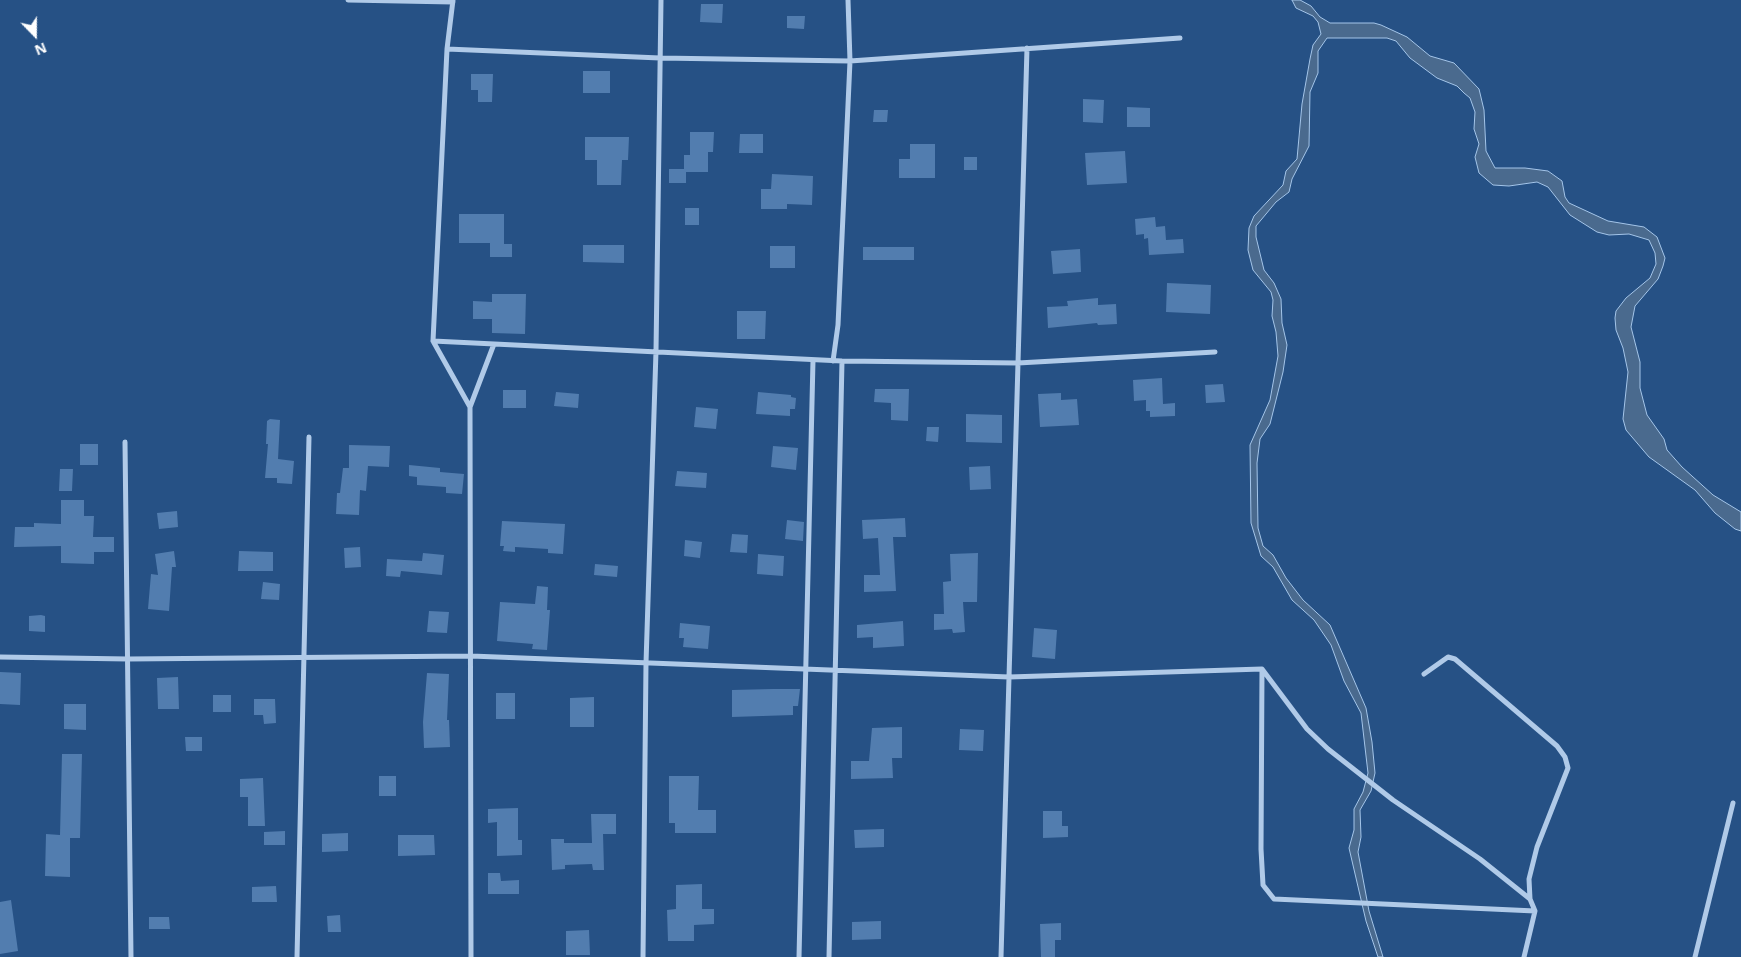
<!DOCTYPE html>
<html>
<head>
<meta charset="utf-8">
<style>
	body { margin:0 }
	#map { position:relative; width:1741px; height:957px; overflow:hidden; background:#265185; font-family:"Open Sans",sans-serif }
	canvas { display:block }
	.north { position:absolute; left:10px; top:10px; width:50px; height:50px; -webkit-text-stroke:4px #265185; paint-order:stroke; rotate:158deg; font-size:14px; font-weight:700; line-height:20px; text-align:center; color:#fff }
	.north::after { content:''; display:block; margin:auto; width:18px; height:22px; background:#fff; clip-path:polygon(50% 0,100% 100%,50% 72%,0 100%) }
</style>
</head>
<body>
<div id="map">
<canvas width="1741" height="957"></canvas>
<div class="north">N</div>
</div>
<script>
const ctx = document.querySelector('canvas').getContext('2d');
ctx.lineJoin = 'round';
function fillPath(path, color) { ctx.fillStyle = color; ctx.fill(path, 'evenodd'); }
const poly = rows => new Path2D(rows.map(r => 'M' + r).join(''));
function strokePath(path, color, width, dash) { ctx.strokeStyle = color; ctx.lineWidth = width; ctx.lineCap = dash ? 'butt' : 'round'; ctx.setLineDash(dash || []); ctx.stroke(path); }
const water = poly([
	[1292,0,1300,0,1311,6,1320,17,1330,23,1374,23,1381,25,1407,37,1430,56,1454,63,1479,89,1484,110,1486,151,1495,168,1525,168,1548,171,1562,181,1565,197,1569,203,1608,221,1644,227,1657,237,1665,258,1663,266,1658,279,1635,306,1631,327,1640,362,1640,388,1647,415,1664,439,1667,450,1682,467,1713,495,1741,512,1741,531,1735,529,1715,513,1695,490,1649,457,1626,430,1623,419,1628,372,1623,348,1616,330,1615,318,1616,311,1626,298,1650,278,1656,264,1655,253,1649,240,1629,234,1609,235,1597,232,1570,215,1548,187,1537,182,1509,186,1493,185,1479,173,1475,157,1479,144,1474,129,1475,112,1470,98,1464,93,1457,86,1437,78,1410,58,1396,41,1387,38,1327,38,1318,51,1318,73,1310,92,1309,146,1292,179,1289,192,1276,202,1256,226,1256,237,1264,270,1274,283,1281,299,1282,323,1287,345,1283,372,1270,424,1260,439,1257,463,1258,528,1263,546,1273,555,1286,578,1303,600,1330,625,1366,708,1372,742,1375,773,1371,791,1360,810,1361,837,1358,852,1369,911,1383,957,1378,957,1366,921,1349,848,1354,830,1354,809,1363,792,1368,773,1361,713,1344,681,1331,645,1314,620,1292,600,1273,567,1261,556,1251,523,1250,445,1270,400,1278,356,1276,332,1272,316,1273,300,1271,292,1253,270,1248,250,1249,228,1254,216,1283,185,1286,171,1297,159,1302,104,1310,59,1313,45,1321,34,1318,22,1313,16,1296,8,1292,0]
]);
fillPath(water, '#4a6a8e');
strokePath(water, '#a4c5e9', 1);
fillPath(poly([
	[701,4,723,4,722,23,700,22],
	[787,16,805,16,804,29,787,28],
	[583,71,610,71,610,93,583,93],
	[471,74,493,74,492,102,478,102,478,90,471,90],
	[1083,99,1104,100,1103,123,1083,122],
	[1127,107,1150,108,1150,127,1127,127],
	[874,110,888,110,887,122,873,122],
	[690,132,714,132,713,152,708,152,708,172,686,172,686,183,669,183,669,169,684,169,684,155,690,155],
	[740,134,763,134,763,153,739,153],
	[585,137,629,137,628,160,622,160,621,185,597,185,597,160,585,160],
	[910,144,935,144,935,178,899,178,899,159,910,159],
	[1125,151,1127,183,1087,185,1085,153],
	[964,157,977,157,977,170,964,170],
	[772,174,813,176,812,205,787,204,787,209,761,209,761,189,771,189],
	[685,208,699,208,699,225,685,225],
	[459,214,504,214,504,244,512,244,512,257,490,257,490,243,459,243],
	[1155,217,1156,227,1165,226,1166,240,1183,239,1184,253,1149,255,1148,238,1144,239,1144,234,1136,235,1135,219],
	[583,245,624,245,624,263,583,262],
	[770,246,795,246,795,268,770,268],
	[863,247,914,247,914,260,863,260],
	[1080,249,1081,272,1053,274,1051,251],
	[1167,283,1211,285,1210,314,1166,312],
	[492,294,526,294,525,334,492,333,492,319,473,319,473,301,492,302],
	[1098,298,1098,305,1116,304,1117,324,1098,325,1097,323,1048,328,1047,307,1068,306,1067,301],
	[737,311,766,311,765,339,737,339],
	[1162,378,1163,404,1175,403,1175,416,1150,417,1150,411,1146,411,1146,400,1134,401,1133,380],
	[1223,384,1225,402,1206,403,1205,385],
	[875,389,909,389,908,421,891,420,891,403,874,402],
	[503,390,526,390,526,408,503,408],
	[556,392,579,394,578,408,554,406],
	[758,392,791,395,791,397,796,398,795,409,790,409,790,416,756,414],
	[1061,393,1061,400,1077,399,1079,425,1040,427,1038,394],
	[696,407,718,409,716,429,694,427],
	[966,414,1002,415,1002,443,966,442],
	[270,419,280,420,278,459,294,461,292,484,277,483,277,478,265,478,268,444,266,444,267,421],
	[927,427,939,427,938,442,926,441],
	[80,444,98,444,98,465,80,465],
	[349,445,390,446,389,467,368,466,366,491,360,490,359,515,336,514,337,493,340,493,343,468,349,468],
	[773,446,798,448,796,470,771,467],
	[409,465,440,468,440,472,464,474,462,494,446,493,446,487,417,485,417,477,409,476],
	[990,466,991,489,970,490,969,467],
	[60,469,73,469,72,491,59,491],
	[677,471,707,473,706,488,675,486],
	[61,500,84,500,84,516,94,516,93,537,114,537,114,552,94,552,94,564,61,563,61,546,14,547,15,527,34,527,34,523,61,524],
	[177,511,178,527,159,529,157,513],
	[905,518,906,537,893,537,896,591,864,592,864,575,880,575,878,538,863,539,862,520],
	[787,520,804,522,803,541,785,539],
	[502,521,565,524,563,554,548,553,548,549,515,547,515,552,503,551,504,546,500,546],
	[732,534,748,535,747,553,730,552],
	[685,540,702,542,700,558,684,556],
	[360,547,361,567,345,568,344,548],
	[174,551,176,567,172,567,169,611,148,609,151,574,158,575,155,554],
	[239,551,273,552,273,571,238,571],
	[423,553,444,555,442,575,401,571,400,577,386,576,387,559,422,561],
	[978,553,977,602,963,602,965,632,953,633,952,629,934,630,934,614,944,614,943,582,951,581,950,554],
	[758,554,784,556,783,576,757,574],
	[595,564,618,566,617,577,594,575],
	[263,582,280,584,279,600,261,599],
	[537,586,548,587,547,610,550,610,547,650,532,649,533,644,497,641,500,602,535,604],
	[429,611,449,612,447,633,427,632],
	[41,615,45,616,45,632,29,631,29,616],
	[903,621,904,646,873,648,873,637,857,638,857,625],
	[680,623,710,626,708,649,683,647,684,638,679,638],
	[1034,628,1057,630,1055,659,1032,657],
	[0,672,21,673,20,705,0,704],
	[427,673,449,674,447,720,449,720,450,747,424,748,423,722],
	[178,677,179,709,158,709,157,678],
	[773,689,800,689,798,706,793,706,793,715,732,717,732,690],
	[496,693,515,693,515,719,496,719],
	[213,695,231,695,231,712,213,712],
	[594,697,594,727,570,727,570,698],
	[254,699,275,699,276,723,264,724,263,715,254,715],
	[64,704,86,704,86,730,64,729],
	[902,727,902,758,892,758,893,778,851,779,851,761,869,761,872,728],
	[960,729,984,730,983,751,959,750],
	[185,737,202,737,202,751,186,751],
	[62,754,82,754,80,838,70,838,70,877,45,876,46,834,60,835],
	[379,776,396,776,396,796,379,796],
	[669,776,699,776,698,810,716,810,716,833,675,833,675,823,669,823],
	[263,778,265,826,248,826,248,797,240,797,240,779],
	[518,808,518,840,522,840,522,855,497,856,497,822,488,823,488,809],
	[1043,811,1062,811,1062,826,1068,826,1068,837,1043,838],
	[591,814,616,814,616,834,603,834,604,870,593,870,592,864,565,865,565,869,552,870,551,839,564,839,564,843,592,843],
	[884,829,884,847,855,848,854,830],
	[285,831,285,845,264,845,264,832],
	[348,833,348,851,322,852,322,834],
	[398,835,434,835,435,855,398,856],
	[488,873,500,873,501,881,519,880,519,894,488,894],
	[702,884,702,909,714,909,714,924,694,925,694,941,668,941,667,910,676,909,676,885],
	[276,886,277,902,252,902,252,887],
	[11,900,18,951,0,954,0,902],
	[340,915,341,932,328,932,327,916],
	[149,917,169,917,170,929,149,929],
	[881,921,881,939,852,940,852,922],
	[1061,923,1061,940,1055,940,1055,957,1041,957,1040,924],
	[589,930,590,955,566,955,566,931]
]), '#527daf');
strokePath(poly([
	[348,0,453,2],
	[447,49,660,58,850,61,1180,38],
	[433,341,447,49,453,0],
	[833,361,838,325,850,61,848,0],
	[470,407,433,341,842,361,1018,363,1215,352],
	[125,442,131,957],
	[0,657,128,659,471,656,1009,677,1262,669,1307,729,1328,749,1393,800,1480,859,1530,899,1535,911,1524,957],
	[1262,669,1261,849,1263,885,1274,899,1535,911],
	[1424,674,1448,657,1455,659,1557,746,1565,757,1568,768,1537,847,1529,879,1530,899],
	[297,957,309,437],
	[471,957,470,407,494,344],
	[643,957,646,663,656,351,661,0],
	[799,957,813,360],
	[829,957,842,361],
	[1001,957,1027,48],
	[1695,957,1733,803]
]), '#b0cae8', 5);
</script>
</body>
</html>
